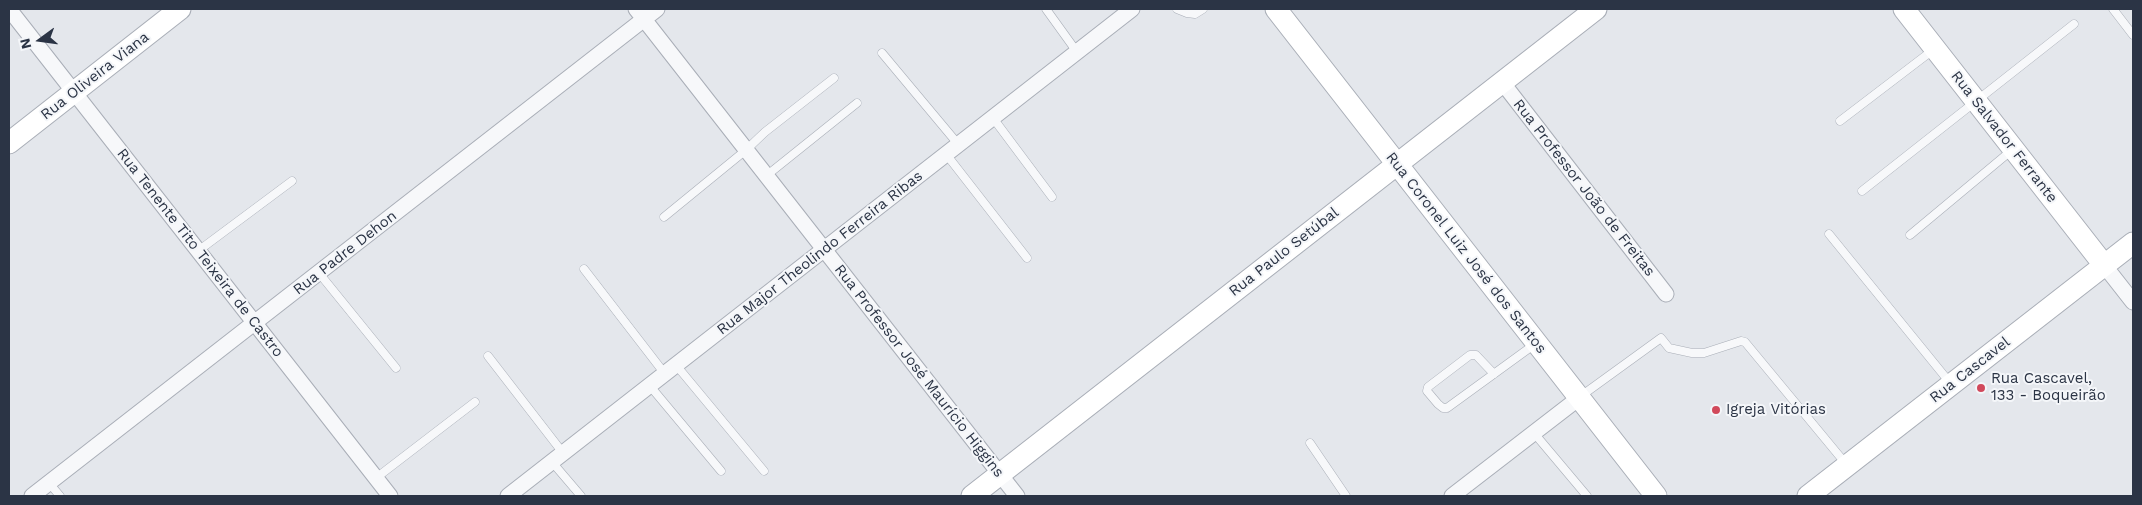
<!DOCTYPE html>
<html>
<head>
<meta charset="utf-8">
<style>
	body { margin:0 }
	#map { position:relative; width:2142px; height:505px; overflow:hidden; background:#e4e7ec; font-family:"Work Sans",sans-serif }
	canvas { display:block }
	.frame { position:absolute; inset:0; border:10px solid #2b3445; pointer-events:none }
	.north { position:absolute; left:15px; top:15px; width:50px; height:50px; -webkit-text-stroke:4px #f4f6f9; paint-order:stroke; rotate:256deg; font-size:14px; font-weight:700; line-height:20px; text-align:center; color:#2b3445 }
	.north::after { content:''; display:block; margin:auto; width:18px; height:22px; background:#2b3445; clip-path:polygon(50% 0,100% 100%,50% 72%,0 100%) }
</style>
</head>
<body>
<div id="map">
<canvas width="2142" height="505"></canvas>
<div class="frame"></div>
<div class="north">N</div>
</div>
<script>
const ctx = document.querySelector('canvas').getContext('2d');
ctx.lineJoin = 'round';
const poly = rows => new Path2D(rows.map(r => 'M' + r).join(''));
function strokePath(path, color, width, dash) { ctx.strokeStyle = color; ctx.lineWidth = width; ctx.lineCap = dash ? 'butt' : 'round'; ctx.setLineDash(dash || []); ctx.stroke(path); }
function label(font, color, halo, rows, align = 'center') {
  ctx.font = font + ' "Work Sans",sans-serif'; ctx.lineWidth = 4; ctx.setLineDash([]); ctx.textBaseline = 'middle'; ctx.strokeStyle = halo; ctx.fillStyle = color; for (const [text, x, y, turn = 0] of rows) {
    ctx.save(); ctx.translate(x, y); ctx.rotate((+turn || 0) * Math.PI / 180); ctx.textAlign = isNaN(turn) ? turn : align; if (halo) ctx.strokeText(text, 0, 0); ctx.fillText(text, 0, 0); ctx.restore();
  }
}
const service = poly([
	[1046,9,1077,52],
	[1177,9,1187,13,1195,14,1203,9],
	[2113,9,2133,35],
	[882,53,958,144],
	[993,118,1052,197],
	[1840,121,1933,50],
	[946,154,1027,258],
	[766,176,857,103],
	[1862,191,2074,24],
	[664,217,746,150,765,132,834,78],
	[1829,234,1951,384],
	[1910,235,2012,150],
	[198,251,292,181],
	[584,269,665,374],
	[319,273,396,368],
	[488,356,563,453],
	[676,365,764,471],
	[1494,374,1476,355,1470,355,1428,387,1427,391,1438,404,1443,408,1447,408,1535,344],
	[650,386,721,471],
	[1581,396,1661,338,1669,348,1692,353,1704,353,1741,341,1745,342,1846,464],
	[1534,433,1587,496],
	[1310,443,1346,496],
	[552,462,581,496],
	[376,478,475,402],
	[49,483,60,496]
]);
const minor = poly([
	[9,9,390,496],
	[636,9,1017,496],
	[1502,82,1666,294],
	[2104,265,2133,302],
	[32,496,657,9],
	[508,496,1132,9],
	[1452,496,1579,398]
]);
const secondary = poly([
	[1276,9,1656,496],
	[1904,9,2104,265],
	[9,143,180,9],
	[972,496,1596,9],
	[1808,496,2133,243]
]);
strokePath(service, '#a9aeb7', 9);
strokePath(minor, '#a9aeb7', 17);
strokePath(secondary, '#a9aeb7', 23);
strokePath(service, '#f7f8fa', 8);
strokePath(minor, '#f7f8fa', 15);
strokePath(secondary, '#fff', 21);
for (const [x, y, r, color] of [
	[1981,388,5,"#d1495b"],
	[1716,410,5,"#d1495b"]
]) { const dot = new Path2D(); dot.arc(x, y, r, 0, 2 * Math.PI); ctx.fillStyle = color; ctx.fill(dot); strokePath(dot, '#f4f6f9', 2); }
label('15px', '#2b3445', '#f4f6f9', [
	["Rua Oliveira Viana",95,76,-38],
	["Rua Salvador Ferrante",2004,137,52],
	["Rua Professor João de Freitas",1584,188,52],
	["Rua Paulo Setúbal",1284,252,-38],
	["Rua Tenente Tito Teixeira de Castro",200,253,52],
	["Rua Padre Dehon",345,253,-38],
	["Rua Major Theolindo Ferreira Ribas",820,253,-38],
	["Rua Coronel Luiz José dos Santos",1466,253,52],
	["Rua Cascavel",1970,370,-38],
	["Rua Professor José Maurício Higgins",919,371,52]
]);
label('15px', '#2b3445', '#f4f6f9', [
	["Rua Cascavel,",1991,379],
	["133 - Boqueirão",1991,396],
	["Igreja Vitórias",1726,410]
], 'left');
</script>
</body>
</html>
